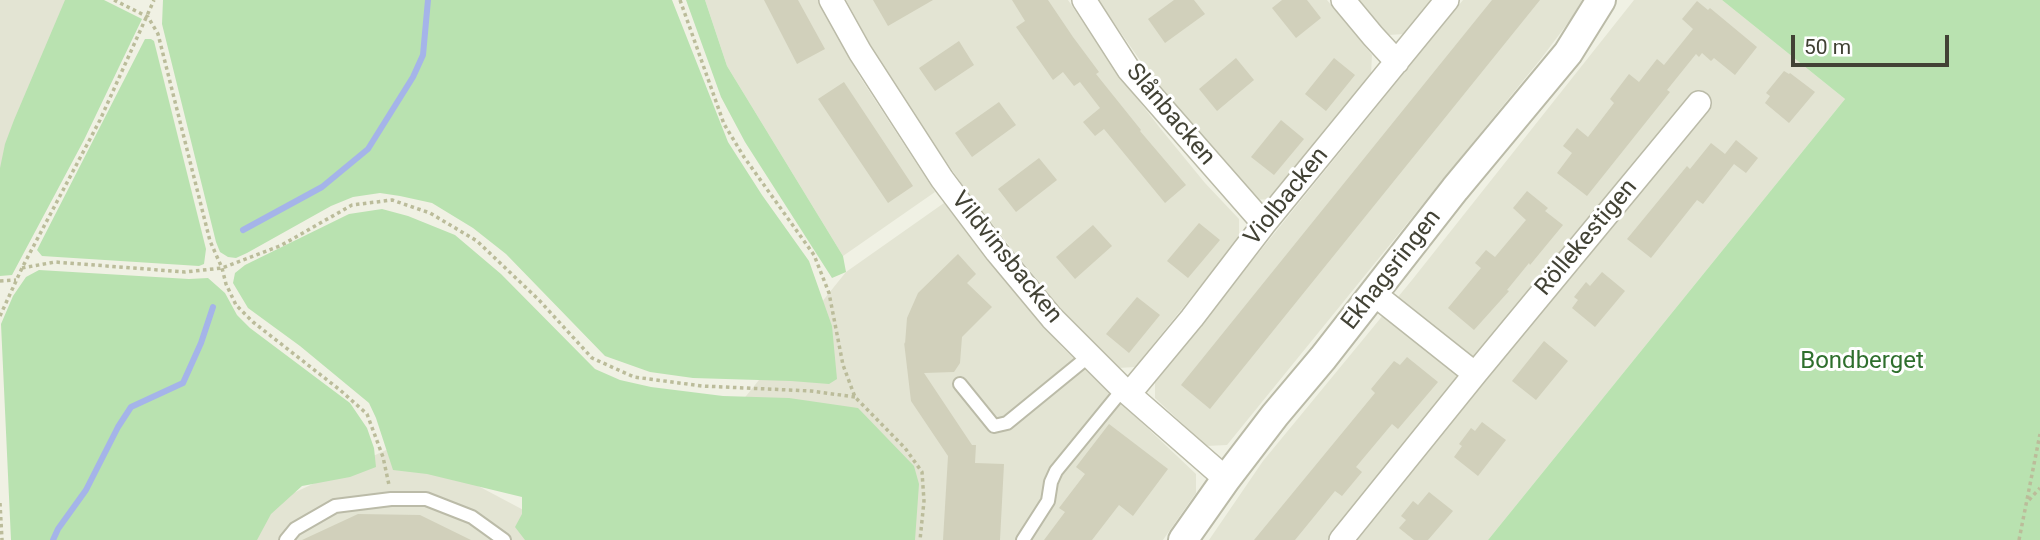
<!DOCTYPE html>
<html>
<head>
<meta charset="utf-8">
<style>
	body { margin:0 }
	#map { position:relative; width:2040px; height:540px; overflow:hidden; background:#f0f1e4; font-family:Roboto,sans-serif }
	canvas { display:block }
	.scale { position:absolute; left:1791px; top:35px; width:158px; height:32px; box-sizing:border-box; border:4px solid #424235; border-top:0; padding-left:9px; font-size:21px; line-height:24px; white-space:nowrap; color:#424235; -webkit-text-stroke:5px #fff; paint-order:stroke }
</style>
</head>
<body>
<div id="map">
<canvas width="2040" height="540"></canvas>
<div class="scale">50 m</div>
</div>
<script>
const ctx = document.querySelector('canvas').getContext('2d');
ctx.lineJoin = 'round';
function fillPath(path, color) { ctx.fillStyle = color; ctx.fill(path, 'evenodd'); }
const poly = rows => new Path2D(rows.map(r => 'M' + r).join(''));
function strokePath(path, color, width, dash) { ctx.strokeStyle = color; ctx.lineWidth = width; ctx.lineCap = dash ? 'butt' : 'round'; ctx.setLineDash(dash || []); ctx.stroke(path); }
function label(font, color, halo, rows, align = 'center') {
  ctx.font = font + ' Roboto,sans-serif'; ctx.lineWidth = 6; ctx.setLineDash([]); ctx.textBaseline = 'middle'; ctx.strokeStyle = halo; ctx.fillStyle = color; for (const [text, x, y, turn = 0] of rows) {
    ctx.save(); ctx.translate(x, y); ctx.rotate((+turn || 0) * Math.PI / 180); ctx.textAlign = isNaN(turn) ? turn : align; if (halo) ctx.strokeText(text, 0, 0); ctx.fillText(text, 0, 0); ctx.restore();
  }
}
fillPath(poly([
	[0,0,75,0,0,213],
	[705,0,818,0,860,77,935,192,843,256,727,66],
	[846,0,1068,0,1118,74,1160,128,1205,183,1239,219,1239,238,1135,367,1118,368,1062,310,1012,249,964,187,919,123,876,55],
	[1098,0,1327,0,1372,55,1371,75,1272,199,1253,200,1205,144,1151,76],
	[1359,0,1432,0,1405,34,1388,35],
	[1463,0,1582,0,1571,19,1540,60,1227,445,1206,446,1155,398,1155,381],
	[1634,0,1722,0,1845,99,1488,540,1209,540,1263,461,1412,280],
	[944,203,1062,347,1196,474,1196,493,1163,540,630,540,846,272],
	[399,444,580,540,229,540,233,521]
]), '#e3e4d3');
fillPath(poly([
	[65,0,104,0,142,19,84,140,12,275,0,276,0,168,5,144,14,120],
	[163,0,672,0,728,142,762,195,809,261,832,326,837,379,829,384,791,381,693,378,650,372,605,356,506,254,473,228,432,203,400,196,380,193,353,197,331,206,247,253,236,258,228,257,220,252,216,242,162,24],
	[686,0,705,0,727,66,843,256,846,272,832,278,745,142,721,97],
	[1722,0,2040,0,2040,540,1488,540,1845,99],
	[145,39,151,39,154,41,206,249,204,264,199,266,42,256,37,250],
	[382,209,408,216,455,235,501,274,595,369,620,380,651,387,723,396,789,398,858,408,914,466,919,484,915,540,525,540,515,527,522,514,522,497,427,474,393,470,376,418,369,403,300,346,248,308,233,283,235,273,245,265,349,214],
	[39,270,189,279,208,278,225,293,237,315,250,328,350,403,367,428,374,448,376,467,350,477,302,486,271,514,257,540,11,540,1,324,13,296,26,277]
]), '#b9e2b0');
strokePath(poly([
	[243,230,322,187,368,149,413,77,423,55,428,0],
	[53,540,58,529,86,490,118,427,131,407,183,383,201,343,213,307]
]), '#a5b4e9', 6);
fillPath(poly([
	[764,0,798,0,825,49,797,64],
	[873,0,933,0,888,26],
	[1012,0,1048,0,1073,37,1099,72,1096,74,1141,130,1140,131,1186,185,1165,203,1104,129,1095,136,1083,122,1100,108,1080,82,1074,86,1063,72,1053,80,1016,27,1025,21],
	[1174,0,1194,0,1205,14,1165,43,1148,19],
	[1282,0,1307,0,1321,18,1296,38,1272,8],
	[1492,0,1540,0,1210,409,1181,385],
	[1697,1,1708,10,1710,8,1757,47,1735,75,1714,58,1711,61,1702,53,1699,57,1696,54,1667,90,1670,92,1587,196,1557,173,1572,153,1563,146,1577,128,1588,137,1614,103,1610,99,1629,74,1639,82,1657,59,1664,65,1693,29,1682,19],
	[959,41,974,65,935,91,919,68],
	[1236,58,1254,80,1217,111,1199,89],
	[1334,58,1355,75,1326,111,1305,94],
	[1784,71,1789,74,1790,73,1815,92,1789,123,1765,103,1770,96,1766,93],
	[844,82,913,186,888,203,818,99],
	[999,102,1016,125,972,157,955,133],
	[1281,120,1304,139,1274,175,1251,157],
	[1736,140,1758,158,1746,173,1734,164,1703,204,1697,200,1651,258,1627,239,1687,166,1690,169,1711,143,1725,154],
	[1039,158,1057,180,1016,212,998,189],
	[1527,191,1548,208,1545,211,1563,225,1530,265,1529,263,1507,290,1509,291,1474,330,1448,308,1481,268,1475,263,1486,250,1495,257,1526,220,1513,208],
	[1199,223,1220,240,1188,278,1167,261],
	[1093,225,1112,246,1075,279,1056,257],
	[958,254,976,274,967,283,992,307,962,337,960,363,954,372,924,373,972,445,976,445,975,463,1004,464,1000,540,943,540,948,456,911,401,904,342,905,344,907,318,918,293],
	[1602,272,1625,291,1595,327,1572,308,1578,300,1574,297,1586,282,1590,286],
	[1137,297,1160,315,1129,353,1106,334],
	[1544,341,1568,361,1536,400,1512,381],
	[1407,357,1438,382,1398,429,1392,424,1356,467,1362,472,1342,496,1335,491,1295,540,1254,540,1375,393,1371,389,1394,361,1400,365],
	[1482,422,1506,440,1478,476,1454,457,1462,446,1459,444,1471,428,1475,431],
	[1109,424,1168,469,1133,516,1119,505,1092,540,1044,540,1065,512,1059,508,1085,474,1076,467],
	[1429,492,1453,511,1428,540,1414,540,1399,528,1406,520,1401,516,1413,501,1418,505],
	[358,514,420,515,471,540,302,540]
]), '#d1d0bb');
const service = poly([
	[960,384,994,426,1007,423,1089,356],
	[286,540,295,529,335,506,391,499,426,499,472,517,504,540],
	[1023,540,1048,501,1051,482,1056,471,1123,389]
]);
const minor = poly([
	[831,0,860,52,942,179,997,252,1052,318,1123,389,1226,479],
	[1084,0,1129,70,1264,224],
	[1343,0,1373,36,1397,62],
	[1373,293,1475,374],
	[1129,394,1192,318,1264,224,1447,0],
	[1341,540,1475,374,1699,103]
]);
const tertiary = poly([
	[1183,540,1226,479,1275,415,1323,358,1455,189,1568,53,1601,0]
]);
strokePath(service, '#bbbba8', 16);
strokePath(minor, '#bbbba8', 26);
strokePath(tertiary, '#bbbba8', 32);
strokePath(poly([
	[114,0,148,17,158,34,210,241,222,268,226,284,236,305,253,322,340,390,367,414,383,457,389,485],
	[680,0,724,124,744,157,814,255,829,293,843,365,855,397,905,448,922,472,924,501,920,540],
	[22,268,55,262,185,272,222,268,280,246,352,205,392,200,430,213,477,241,539,300,592,358,634,377,702,386,811,391,855,397],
	[0,281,16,280],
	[0,316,22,268,100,120,154,0],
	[2029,500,2040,488],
	[0,503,2,540],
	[2019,540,2040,434]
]), '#bbbc9a', 3.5, [3.5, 3.5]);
strokePath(service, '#fff', 12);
strokePath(minor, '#fff', 23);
strokePath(tertiary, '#fff', 28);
label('24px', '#424235', '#fff', [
	["Slånbacken",1170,115,50],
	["Violbacken",1287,197,-51],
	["Röllekestigen",1587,238,-50],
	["Vildvinsbacken",1006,258,51],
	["Ekhagsringen",1392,270,-52]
]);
label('24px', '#2e6f2d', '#fff', [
	["Bondberget",1862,362]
]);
</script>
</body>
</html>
